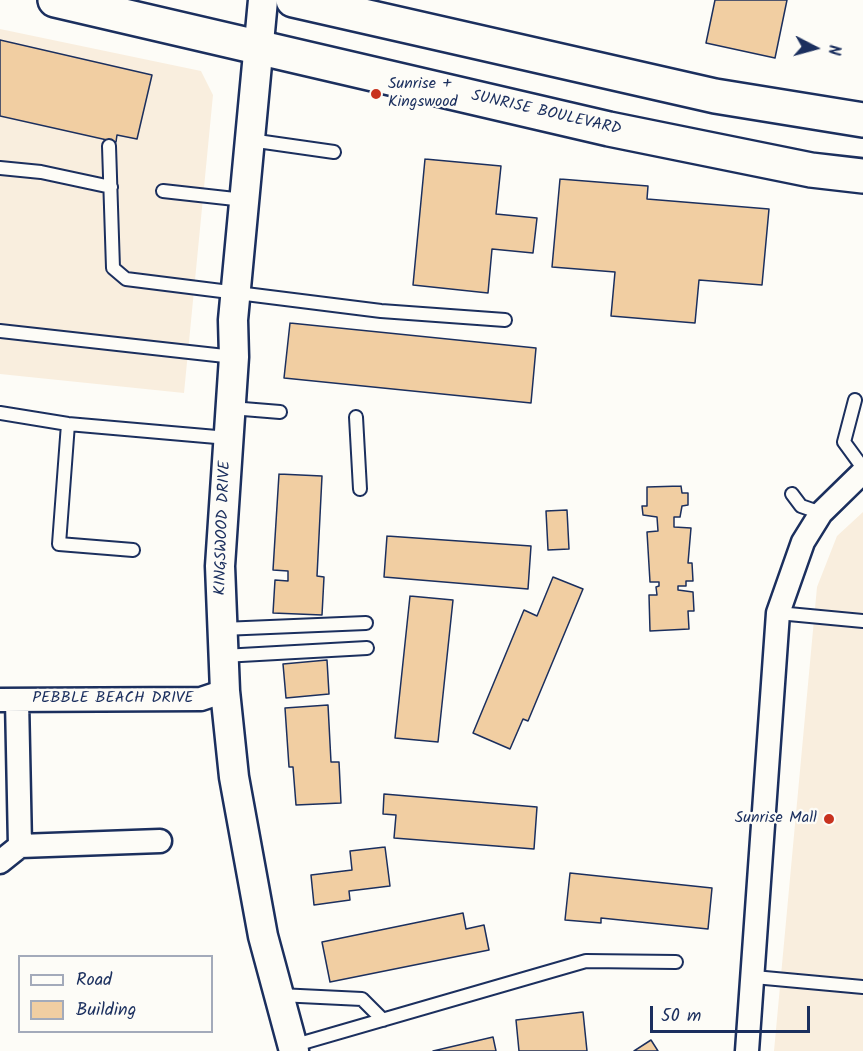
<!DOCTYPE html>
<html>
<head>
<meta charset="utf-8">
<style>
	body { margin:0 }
	#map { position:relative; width:863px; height:1051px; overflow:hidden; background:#fdfcf7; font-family:Kalam,sans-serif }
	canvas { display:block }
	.legend { position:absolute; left:18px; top:955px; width:195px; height:78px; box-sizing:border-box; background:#fdfcf7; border:2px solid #a3aaba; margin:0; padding:8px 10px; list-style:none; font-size:18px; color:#1b2f5e }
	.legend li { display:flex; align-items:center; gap:12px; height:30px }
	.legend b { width:30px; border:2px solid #a3aaba }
	.north { position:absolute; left:785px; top:18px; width:60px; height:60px; -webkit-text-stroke:4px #fdfcf7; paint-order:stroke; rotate:96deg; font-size:16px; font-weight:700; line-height:24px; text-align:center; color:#1b2f5e }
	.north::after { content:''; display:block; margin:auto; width:21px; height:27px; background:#1b2f5e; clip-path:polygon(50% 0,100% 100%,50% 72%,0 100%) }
	.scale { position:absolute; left:650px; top:1006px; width:160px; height:27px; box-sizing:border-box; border:3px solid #1b2f5e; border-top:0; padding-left:8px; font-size:18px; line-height:21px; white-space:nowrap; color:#1b2f5e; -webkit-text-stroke:4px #fdfcf7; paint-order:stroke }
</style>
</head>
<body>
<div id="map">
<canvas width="863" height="1051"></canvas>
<ul class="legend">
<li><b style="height:8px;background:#fdfcf7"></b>Road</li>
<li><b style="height:16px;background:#f1cea2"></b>Building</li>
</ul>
<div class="north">N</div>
<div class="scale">50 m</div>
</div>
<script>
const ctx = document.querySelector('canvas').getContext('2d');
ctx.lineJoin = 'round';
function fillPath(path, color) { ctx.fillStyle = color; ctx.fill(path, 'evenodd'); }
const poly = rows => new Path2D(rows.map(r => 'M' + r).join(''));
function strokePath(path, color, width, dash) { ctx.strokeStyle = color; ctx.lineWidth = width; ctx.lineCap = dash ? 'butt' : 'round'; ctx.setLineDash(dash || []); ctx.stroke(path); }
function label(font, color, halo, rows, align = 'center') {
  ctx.font = font + ' Kalam,sans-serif'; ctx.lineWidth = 4.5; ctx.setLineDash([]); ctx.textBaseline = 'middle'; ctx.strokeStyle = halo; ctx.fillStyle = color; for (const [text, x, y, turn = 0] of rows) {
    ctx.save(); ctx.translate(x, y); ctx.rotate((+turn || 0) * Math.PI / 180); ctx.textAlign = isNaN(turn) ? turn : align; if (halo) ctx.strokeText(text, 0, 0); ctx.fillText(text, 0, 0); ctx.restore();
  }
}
fillPath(poly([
	[0,29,201,71,213,95,184,393,0,374],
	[863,512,863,1051,774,1051,817,587,837,536]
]), '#f9eede');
const building = poly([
	[715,0,787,0,775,58,706,43,715,0],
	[0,40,152,75,137,139,117,135,116,142,0,116,0,40],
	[425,159,501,166,496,214,537,218,533,253,492,249,488,293,413,285,425,159],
	[560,179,648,186,647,199,769,209,762,285,699,280,695,323,611,316,615,272,552,267,560,179],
	[290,323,536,348,531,403,284,378,290,323],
	[279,474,322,476,317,576,324,577,322,615,273,613,275,580,288,581,288,571,273,570,279,474],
	[681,486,682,493,688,493,688,505,682,506,680,517,674,517,674,527,691,528,688,563,692,563,693,581,686,581,686,586,678,586,678,590,693,592,694,611,688,611,689,629,650,631,649,595,657,595,656,587,659,586,659,582,650,582,647,532,658,531,657,517,643,515,642,506,647,506,647,487,681,486],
	[567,510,569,549,548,550,546,511,567,510],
	[387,536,531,546,528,589,384,577,387,536],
	[553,577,583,589,528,721,523,719,510,749,473,733,524,610,537,616,553,577],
	[410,596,453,600,438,742,395,738,410,596],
	[327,660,329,694,286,698,283,664,327,660],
	[328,705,331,762,339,762,341,803,296,805,293,767,289,767,285,708,328,705],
	[384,794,537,807,534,849,394,838,396,815,383,814,384,794],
	[385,847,390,886,349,891,350,900,314,905,311,875,352,870,350,851,385,847],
	[570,873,712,888,708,929,601,918,601,923,565,920,570,873],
	[463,913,466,929,484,925,489,950,330,982,322,942,463,913],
	[583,1012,587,1051,519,1051,516,1020,583,1012],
	[493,1037,496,1051,433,1051,493,1037],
	[651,1040,658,1051,634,1051,651,1040]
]);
fillPath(building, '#f1cea2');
strokePath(building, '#1b2f5e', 1.5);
const service = poly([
	[250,140,334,152],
	[109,146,113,268,126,279,381,311,505,320],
	[0,168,41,172,111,187],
	[163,191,244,200],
	[0,331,234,357],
	[855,400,844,442,863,468],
	[231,408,280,412],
	[0,413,68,424,228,438],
	[356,417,360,489],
	[68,424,59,544,133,550],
	[792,494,801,506,821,513],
	[778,613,863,621],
	[222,629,366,623],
	[223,656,367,648],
	[754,977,863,987],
	[279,995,362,999,383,1020],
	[292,1046,586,961,676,962]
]);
const minor = poly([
	[0,700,201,699,225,691],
	[17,700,20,846],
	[0,862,20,846,160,841],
	[747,1051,778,613,803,542,821,513,863,472]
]);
const tertiary = poly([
	[263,0,233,320,234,357,220,566,225,691,234,777,263,936,294,1051]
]);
const primary = poly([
	[55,0,609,129,811,170,863,176],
	[293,0,715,96,863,120]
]);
strokePath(service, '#1b2f5e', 16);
strokePath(minor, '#1b2f5e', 27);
strokePath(tertiary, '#1b2f5e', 33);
strokePath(primary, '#1b2f5e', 38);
strokePath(service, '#fdfcf7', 12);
strokePath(minor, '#fdfcf7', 22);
strokePath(tertiary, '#fdfcf7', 28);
strokePath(primary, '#fdfcf7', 33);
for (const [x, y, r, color] of [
	[376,94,6,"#c8321e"],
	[829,819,6,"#c8321e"]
]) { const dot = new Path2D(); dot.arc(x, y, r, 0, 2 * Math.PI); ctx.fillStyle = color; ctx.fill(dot); strokePath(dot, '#fdfcf7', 2); }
label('16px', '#1b2f5e', '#fdfcf7', [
	["Sunrise +",388,85],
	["Kingswood",388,103],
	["Sunrise Mall",817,819,"right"]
], 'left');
label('16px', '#1b2f5e', '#fdfcf7', [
	["SUNRISE BOULEVARD",546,114,13],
	["KINGSWOOD DRIVE",224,528,-88],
	["PEBBLE BEACH DRIVE",113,699]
]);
</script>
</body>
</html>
